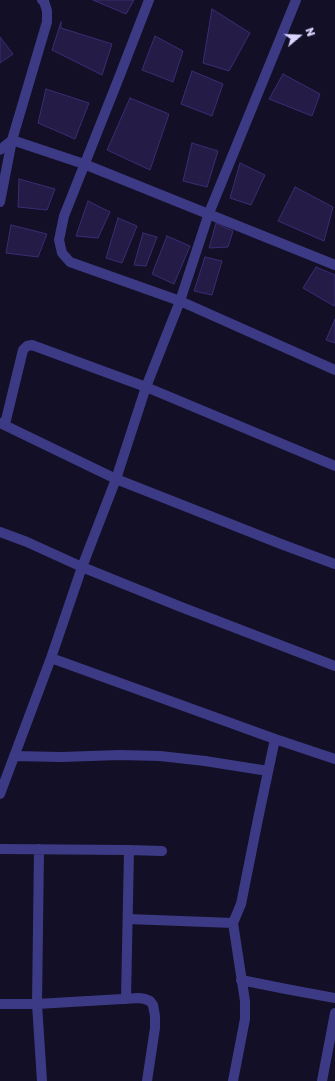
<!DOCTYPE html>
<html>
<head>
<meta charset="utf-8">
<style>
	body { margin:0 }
	#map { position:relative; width:335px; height:1081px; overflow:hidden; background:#130f26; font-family:"Golos Text",sans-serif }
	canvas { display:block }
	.north { position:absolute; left:279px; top:16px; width:40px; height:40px; -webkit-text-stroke:3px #130f26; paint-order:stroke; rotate:71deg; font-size:11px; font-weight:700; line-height:16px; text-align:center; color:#d9d4ff }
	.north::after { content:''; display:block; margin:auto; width:14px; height:18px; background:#d9d4ff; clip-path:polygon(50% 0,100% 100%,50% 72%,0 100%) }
</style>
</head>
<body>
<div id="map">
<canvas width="335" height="1081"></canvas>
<div class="north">N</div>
</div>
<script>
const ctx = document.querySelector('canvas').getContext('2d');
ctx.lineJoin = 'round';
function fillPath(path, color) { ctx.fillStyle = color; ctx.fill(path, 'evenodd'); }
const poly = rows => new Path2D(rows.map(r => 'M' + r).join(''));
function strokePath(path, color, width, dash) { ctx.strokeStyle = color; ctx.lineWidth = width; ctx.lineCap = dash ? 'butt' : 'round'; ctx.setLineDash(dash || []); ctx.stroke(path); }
const building = poly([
	[93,0,134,0,126,14,93,0],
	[212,9,250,33,229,71,203,63,212,9],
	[61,22,61,28,112,44,102,75,52,50,61,22],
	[155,36,183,51,173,82,142,70,155,36],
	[0,37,13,54,0,63,0,37],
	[192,71,223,84,212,116,181,104,192,71],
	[283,74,320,94,312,116,269,99,283,74],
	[46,89,89,103,75,139,38,123,46,89],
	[130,98,169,114,150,170,107,150,130,98],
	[192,143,218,151,207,187,183,181,192,143],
	[240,163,265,175,251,205,230,198,240,163],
	[19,179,55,189,47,210,18,207,19,179],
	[295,187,333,207,324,241,278,221,295,187],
	[88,201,110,212,98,238,76,236,88,201],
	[118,218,137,226,122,263,106,258,118,218],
	[216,223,233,231,228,247,209,248,216,223],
	[11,225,47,234,38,257,6,253,11,225],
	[143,233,157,237,146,266,134,265,143,233],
	[167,236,190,246,174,284,152,274,167,236],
	[205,257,222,261,212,295,194,291,205,257],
	[316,267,335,275,335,304,334,306,303,288,316,267],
	[335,319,335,343,326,340,335,319]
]);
fillPath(building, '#241b47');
strokePath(building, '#3b2d73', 1);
strokePath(poly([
	[149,0,120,75,64,216,59,240,62,253,70,262,180,301,335,370],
	[0,150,12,140,84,164,335,265],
	[0,202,12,140,47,22,47,11,44,1,42,0],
	[0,423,116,479,281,544,335,564],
	[5,424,23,350,27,346,32,345,146,387,335,466],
	[0,532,27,542,82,567,181,607,335,666],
	[51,658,275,739,335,759],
	[14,756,61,757,120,755,160,756,205,761,268,771],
	[0,794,51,658,82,567,116,479,146,387,180,301,209,213,296,0],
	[0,849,129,850,162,851],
	[39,849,37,1004,42,1081],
	[128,919,233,923],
	[241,980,286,989,335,998],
	[126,999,129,850],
	[0,1004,37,1004,139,998,145,999,150,1001,153,1005,155,1016,155,1028,147,1081],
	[233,1081,245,1019,245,1001,233,923,241,904,258,819,275,739],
	[322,1081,335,1013]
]), '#3d3a85', 10);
</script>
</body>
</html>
